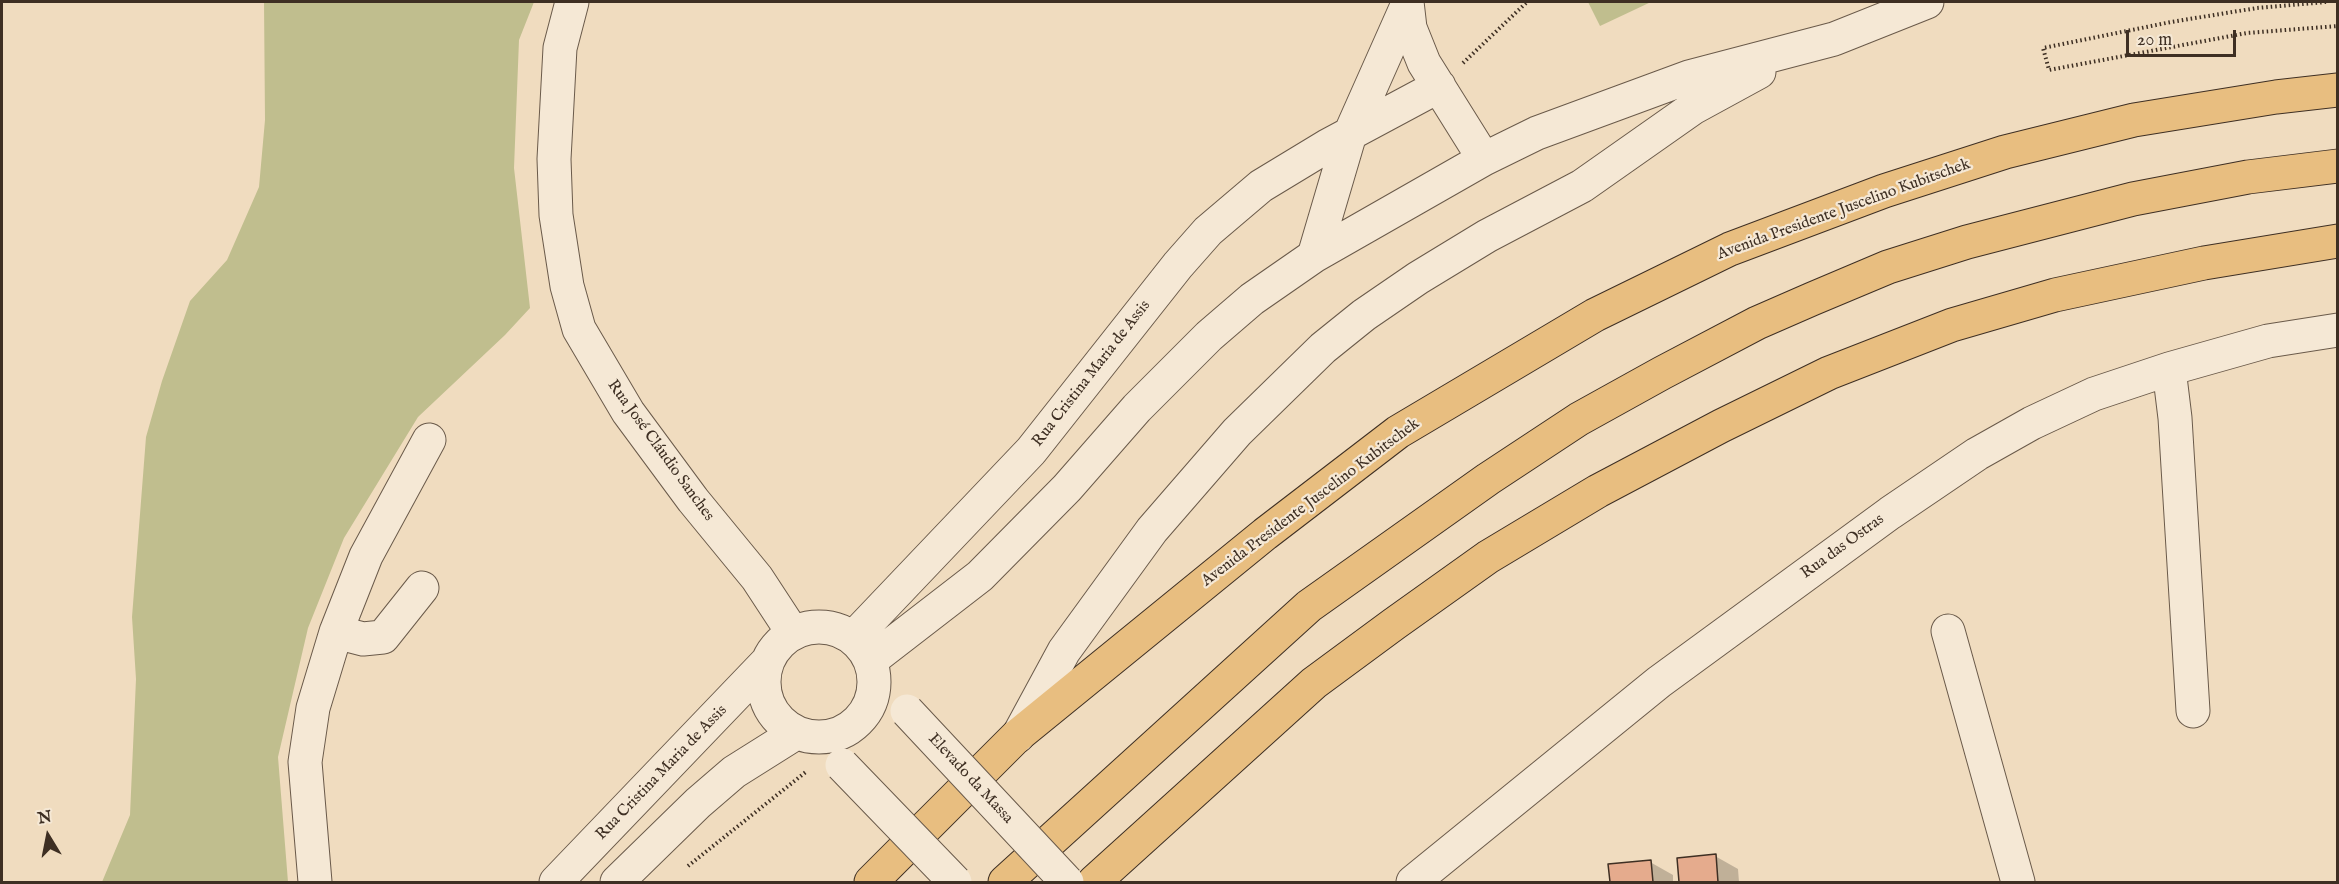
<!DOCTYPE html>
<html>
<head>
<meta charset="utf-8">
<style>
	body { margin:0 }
	#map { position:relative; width:2339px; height:884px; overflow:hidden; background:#f0dcbf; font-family:"IM FELL English",serif }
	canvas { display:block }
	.frame { position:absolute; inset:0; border:3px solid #3e2f23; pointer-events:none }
	.north { position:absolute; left:18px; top:806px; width:60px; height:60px; -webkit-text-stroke:4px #f5e8d5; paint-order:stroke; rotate:350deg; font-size:16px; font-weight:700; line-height:24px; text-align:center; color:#3e2f23 }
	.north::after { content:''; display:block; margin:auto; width:21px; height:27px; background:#3e2f23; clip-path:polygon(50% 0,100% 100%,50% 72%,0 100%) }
	.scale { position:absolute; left:2126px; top:30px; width:110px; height:27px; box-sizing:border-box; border:3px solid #3e2f23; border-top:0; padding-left:8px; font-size:18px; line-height:21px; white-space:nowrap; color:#3e2f23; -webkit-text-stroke:4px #f5e8d5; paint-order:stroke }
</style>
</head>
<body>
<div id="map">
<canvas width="2339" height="884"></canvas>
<div class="frame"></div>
<div class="north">N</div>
<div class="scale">20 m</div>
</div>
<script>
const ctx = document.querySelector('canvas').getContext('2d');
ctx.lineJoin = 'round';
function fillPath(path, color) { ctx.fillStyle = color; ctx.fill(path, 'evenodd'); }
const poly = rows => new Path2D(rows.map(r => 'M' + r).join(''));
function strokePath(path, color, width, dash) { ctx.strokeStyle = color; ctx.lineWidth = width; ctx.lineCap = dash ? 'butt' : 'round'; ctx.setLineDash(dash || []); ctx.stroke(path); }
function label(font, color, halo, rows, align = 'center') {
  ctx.font = font + ' "IM FELL English",serif'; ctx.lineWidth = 4.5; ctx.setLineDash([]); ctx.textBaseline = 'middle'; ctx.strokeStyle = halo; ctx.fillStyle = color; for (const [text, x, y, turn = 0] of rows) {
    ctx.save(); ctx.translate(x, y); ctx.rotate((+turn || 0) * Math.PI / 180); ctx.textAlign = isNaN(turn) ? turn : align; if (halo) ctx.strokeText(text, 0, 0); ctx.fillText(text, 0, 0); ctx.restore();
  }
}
fillPath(poly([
	[264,2,534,2,519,40,514,168,530,308,505,335,418,417,344,538,308,628,278,757,288,882,102,882,130,815,136,679,132,617,146,437,162,381,190,301,227,260,259,187,265,120],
	[1588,2,1651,2,1600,26]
]), '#c0be8e');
fillPath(poly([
	[1715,856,1738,869,1739,882,1681,882,1679,860],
	[1650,862,1673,875,1673,882,1611,882,1610,866]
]), '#0003');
const building = poly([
	[1716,854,1718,882,1679,882,1677,858,1716,854],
	[1651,860,1653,882,1610,882,1608,864,1651,860]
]);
fillPath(building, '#e5ab8d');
strokePath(building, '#3e2f23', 1.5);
const minor = poly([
	[572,2,560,48,554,159,556,215,567,286,579,329,628,412,693,500,757,578,793,633],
	[1407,2,1410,28,1424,63,1484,159],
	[1314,256,1350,134,1406,8],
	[2169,369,2175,418,2193,711],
	'764 682a55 55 0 1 1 110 0a55 55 0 1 1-110 0Z',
	[1948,631,2018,882],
	[336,632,363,639,383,637,422,588],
	[853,638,1031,451,1178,265,1208,231,1261,186,1327,146,1439,86],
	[870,661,980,576,1067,488,1137,408,1209,336,1252,299,1314,256,1484,159,1537,133,1689,77,1834,39,1927,2],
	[1018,736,1064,651,1152,530,1237,432,1323,348,1364,315,1418,278,1487,236,1582,186,1693,108,1759,72],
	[315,882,305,762,313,708,336,632,366,556,429,440],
	[556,882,766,663],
	[617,882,698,803,734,772,796,733],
	[1413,882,1659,682,1890,513,1977,454,2032,423,2094,394,2169,369,2268,341,2338,330]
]);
const major = poly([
	[1094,882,1314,683,1394,624,1488,557,1598,491,1721,426,1829,373,1952,325,2055,295,2204,263,2338,241]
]);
const highway = poly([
	[871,882,1017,736,1265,534,1398,432,1595,315,1730,249,1884,191,2005,152,2134,120,2276,97,2338,90],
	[1005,882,1309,606,1488,479,1579,419,1662,373,1757,323,1812,299,1888,267,1967,242,2133,199,2248,177,2338,166]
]);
strokePath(minor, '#6a5a4a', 35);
strokePath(major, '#3e2f23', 35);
strokePath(highway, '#3e2f23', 35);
strokePath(poly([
	[2326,2,2257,8,2171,22,2043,48,2049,70,2247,33,2338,26],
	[1463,63,1527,2],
	[688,866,807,771]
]), '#3e2f23', 4, [1.5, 3]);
strokePath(minor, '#f5e8d5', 33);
strokePath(major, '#e8be80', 33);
strokePath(highway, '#e8be80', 33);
const minorBridge = poly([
	[907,711,1067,882],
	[842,765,955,882]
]);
strokePath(minorBridge, '#6a5a4a', 35, []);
strokePath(minorBridge, '#f5e8d5', 33);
label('16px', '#3e2f23', '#f5e8d5', [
	["Avenida Presidente Juscelino Kubitschek",1844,210,-20],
	["Rua Cristina Maria de Assis",1092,374,-52],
	["Rua José Cláudio Sanches",660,451,54],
	["Avenida Presidente Juscelino Kubitschek",1311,503,-37],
	["Rua das Ostras",1843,547,-36],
	["Rua Cristina Maria de Assis",662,773,-46],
	["Elevado da Massa",970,779,47]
]);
</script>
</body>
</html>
